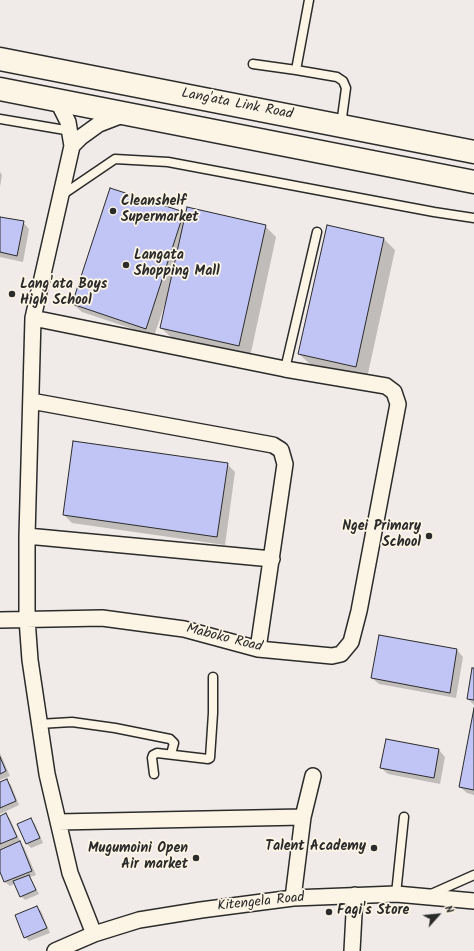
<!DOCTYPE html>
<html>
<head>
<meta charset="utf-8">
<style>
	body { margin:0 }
	#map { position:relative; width:474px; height:951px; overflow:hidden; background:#f0ebe8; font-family:Kalam,sans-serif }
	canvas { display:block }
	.north { position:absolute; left:418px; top:895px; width:40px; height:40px; -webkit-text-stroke:3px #fcf5e5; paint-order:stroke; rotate:63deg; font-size:11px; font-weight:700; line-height:16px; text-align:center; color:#2b2b2b }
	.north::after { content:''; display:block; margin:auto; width:14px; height:18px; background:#2b2b2b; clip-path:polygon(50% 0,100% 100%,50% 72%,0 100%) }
</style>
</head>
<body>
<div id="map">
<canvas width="474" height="951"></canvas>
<div class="north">N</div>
</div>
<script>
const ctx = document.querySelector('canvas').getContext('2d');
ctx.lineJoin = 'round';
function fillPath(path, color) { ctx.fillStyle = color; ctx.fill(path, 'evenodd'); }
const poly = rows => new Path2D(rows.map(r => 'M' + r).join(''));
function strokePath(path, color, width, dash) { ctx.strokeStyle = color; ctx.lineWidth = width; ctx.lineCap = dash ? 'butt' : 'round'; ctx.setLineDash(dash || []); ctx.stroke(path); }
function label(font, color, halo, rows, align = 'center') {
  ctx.font = font + ' Kalam,sans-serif'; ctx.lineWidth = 3.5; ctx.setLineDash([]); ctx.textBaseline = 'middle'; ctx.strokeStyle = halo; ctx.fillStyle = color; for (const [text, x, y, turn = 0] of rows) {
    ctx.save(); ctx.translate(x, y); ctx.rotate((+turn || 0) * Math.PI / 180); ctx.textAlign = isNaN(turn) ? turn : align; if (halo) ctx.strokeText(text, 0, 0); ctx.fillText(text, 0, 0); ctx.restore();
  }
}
fillPath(poly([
	[0,172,2,175,0,187],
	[183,213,186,216,265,226,276,237,250,357,173,339,161,328,167,302,166,301,154,336,82,312,73,304],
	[0,218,23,222,29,229,23,262,0,257],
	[384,239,395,250,367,378,311,365,299,354],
	[227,464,235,472,225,545,72,523,64,515],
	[457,650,463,657,456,698,379,684,372,678],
	[474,669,474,705,468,699],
	[474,712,474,795,467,793,460,787],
	[439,750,445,757,440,784,388,774,381,768],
	[0,753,10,776,0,780],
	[7,781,11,785,19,805,0,814,0,783],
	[6,814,10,819,20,841,19,842,24,847,36,875,30,877,39,894,25,900,21,896,16,883,10,886,5,882,0,869,0,817],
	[31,819,35,824,43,843,31,848,27,844,18,825],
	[37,907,41,911,50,933,29,941,25,937]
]), '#0003');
const building = poly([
	[110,188,184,212,146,329,72,304,110,188],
	[187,207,266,225,239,346,160,328,187,207],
	[0,217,24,221,17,256,0,252,0,217],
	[327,225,384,238,356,367,298,354,327,225],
	[73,441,228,463,217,537,63,515,73,441],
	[379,635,457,649,450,693,371,678,379,635],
	[472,668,474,668,474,700,467,699,472,668],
	[474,708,474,790,459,787,474,708],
	[386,739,439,749,434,778,380,768,386,739],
	[0,757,6,771,0,774,0,757],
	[7,779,16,801,0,808,0,782,7,779],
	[6,813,17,837,0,844,0,816,6,813],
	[31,818,40,838,26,844,17,824,31,818],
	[20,841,32,871,4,882,0,872,0,850,20,841],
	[29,875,36,890,20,897,13,881,29,875],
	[37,906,47,928,24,938,15,915,37,906]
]);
fillPath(building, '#c0c5f6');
strokePath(building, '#2b2b2b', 1);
const lane = poly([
	[309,0,296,70,337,77,343,81,346,88,341,125],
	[253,64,296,70],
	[0,119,71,131],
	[62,195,115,159,168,162,434,212,474,218],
	[285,369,317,232],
	[39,724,72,722,115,728,170,739,174,743,171,754],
	[154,774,152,758,153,755,157,753,208,759,210,758,213,713,213,677],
	[396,894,404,817],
	[429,895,474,875]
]);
const street = poly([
	[57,100,68,122,72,146,33,318,27,536,27,619,30,660,47,774,70,873,94,934],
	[72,146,81,137,99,124,125,114],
	[31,401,273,445,281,450,285,464,258,649],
	[27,536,272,559],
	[0,620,102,618,184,629,258,649,332,656,341,654,351,642,359,611,398,404,394,392,386,386,285,369,33,318],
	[58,822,303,817],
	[293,898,303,817,313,776],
	[55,951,94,934,139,920,201,910,293,898,396,894,474,901],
	[352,951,355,895]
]);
const secondary = poly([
	[0,59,474,152],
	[0,89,474,182]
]);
strokePath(lane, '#2b2b2b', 11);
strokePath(street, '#2b2b2b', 18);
strokePath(secondary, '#2b2b2b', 25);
strokePath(lane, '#fcf5e5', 8);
strokePath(street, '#fcf5e5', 15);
strokePath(secondary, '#fcf5e5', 22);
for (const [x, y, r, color] of [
	[113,211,4,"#2b2b2b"],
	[126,265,4,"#2b2b2b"],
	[12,294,4,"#2b2b2b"],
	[429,536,4,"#2b2b2b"],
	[374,848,4,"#2b2b2b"],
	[196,858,4,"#2b2b2b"],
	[329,912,4,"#2b2b2b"]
]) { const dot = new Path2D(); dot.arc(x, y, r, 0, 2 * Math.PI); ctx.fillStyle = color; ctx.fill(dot); strokePath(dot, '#fcf5e5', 1.5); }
label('14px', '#2b2b2b', '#fcf5e5', [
	["Lang'ata Link Road",237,105,11],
	["Maboko Road",224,639,14],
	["Kitengela Road",261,903,-6]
]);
label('bold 14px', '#2b2b2b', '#fcf5e5', [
	["Cleanshelf",121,203],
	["Supermarket",121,219],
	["Langata",134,257],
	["Shopping Mall",134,273],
	["Lang'ata Boys",20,286],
	["High School",20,302],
	["Ngei Primary",421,528,"right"],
	["School",421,544,"right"],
	["Talent Academy",366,848,"right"],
	["Mugumoini Open",188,850,"right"],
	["Air market",188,866,"right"],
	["Fagi's Store",337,912]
], 'left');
</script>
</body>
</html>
